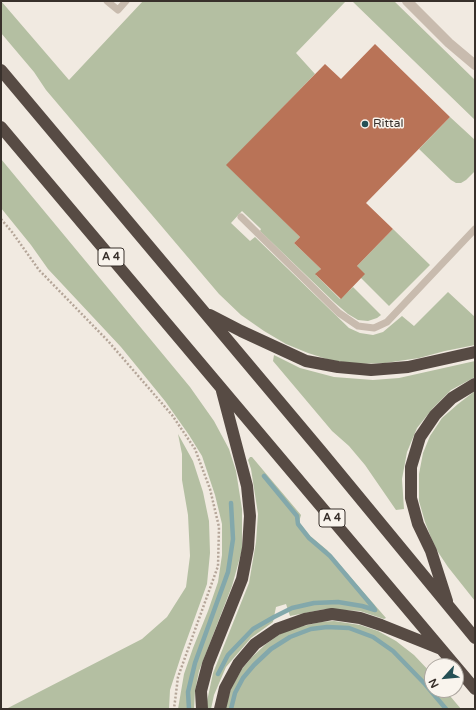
<!DOCTYPE html>
<html>
<head>
<meta charset="utf-8">
<style>
	body { margin:0 }
	#map { position:relative; width:476px; height:710px; overflow:hidden; background:#f1eae1; font-family:"Varela Round",sans-serif }
	canvas { display:block }
	.frame { position:absolute; inset:0; border:2px solid #38302b; pointer-events:none }
	.north { position:absolute; left:424px; top:658px; width:40px; height:40px; box-sizing:border-box; background:#f9f4ed; border:1px solid #aca69f; border-radius:50%; rotate:243deg; font-size:11px; font-weight:700; line-height:16px; text-align:center; color:#38302b }
	.north::after { content:''; display:block; margin:auto; width:14px; height:18px; background:#255055; clip-path:polygon(50% 0,100% 100%,50% 72%,0 100%) }
</style>
</head>
<body>
<div id="map">
<canvas width="476" height="710"></canvas>
<div class="frame"></div>
<div class="north">N</div>
</div>
<script>
const ctx = document.querySelector('canvas').getContext('2d');
ctx.lineJoin = 'round';
function fillPath(path, color) { ctx.fillStyle = color; ctx.fill(path, 'evenodd'); }
const poly = rows => new Path2D(rows.map(r => 'M' + r).join(''));
function strokePath(path, color, width, dash) { ctx.strokeStyle = color; ctx.lineWidth = width; ctx.lineCap = dash ? 'butt' : 'round'; ctx.setLineDash(dash || []); ctx.stroke(path); }
function label(font, color, halo, rows, align = 'center') {
  ctx.font = font + ' "Varela Round",sans-serif'; ctx.lineWidth = 3; ctx.setLineDash([]); ctx.textBaseline = 'middle'; ctx.strokeStyle = halo; ctx.fillStyle = color; for (const [text, x, y, turn = 0] of rows) {
    ctx.save(); ctx.translate(x, y); ctx.rotate((+turn || 0) * Math.PI / 180); ctx.textAlign = isNaN(turn) ? turn : align; if (halo) ctx.strokeText(text, 0, 0); ctx.fillText(text, 0, 0); ctx.restore();
  }
}
fillPath(poly([
	[1,1,69,80,143,1,346,1,296,53,315,74,227,165,300,237,294,243,321,269,316,275,340,299,353,287,381,315,377,318,368,321,358,320,348,314,334,302,260,231,261,229,242,211,231,223,250,241,255,237,349,328,360,333,373,335,383,332,402,316,414,326,448,292,475,317,475,345,445,351,419,358,385,363,357,364,330,360,308,353,286,344,264,331,241,315,219,294,46,90,34,72,1,33],
	[352,1,394,1,475,80,475,120],
	[450,117,475,140,475,171,466,180,461,183,456,183,451,180,419,149],
	[1,159,190,387,214,421,229,449,236,471,242,509,242,550,232,586,199,671,195,691,194,709,178,709,184,674,193,648,208,611,218,582,222,555,222,524,215,495,202,456,189,435,165,401,121,347,48,269,31,245,1,208],
	[393,229,430,265,389,306,361,278,357,266],
	[274,355,300,368,334,377,373,380,399,378,475,361,475,377,451,390,433,408,417,428,407,452,402,479,404,509,396,510,365,465,349,446,332,431,273,361],
	[475,391,475,601,448,567,438,552,432,540,425,522,419,501,419,474,423,453,430,436,442,418,458,404],
	[178,434,193,461,203,492,209,521,210,553,207,584,182,653,170,690,169,709,6,709,142,639,167,617,186,587,190,556,188,515,182,480,182,454],
	[250,457,252,457,301,515,299,522,309,535,327,550,386,618,384,619,360,611,325,609,290,616,286,604,276,607,273,622,251,638,226,667,214,695,211,709,206,709,206,706,213,673,249,583,256,542,258,514,251,469,248,460],
	[334,621,360,625,378,631,396,641,414,655,432,674,432,690,445,690,461,709,225,709,231,688,242,669,252,657,266,644,280,634,294,628,321,622]
]), '#b4bfa2');
strokePath(poly([
	[264,476,297,516,298,524,309,538,330,556,373,607,375,610],
	[218,674,228,655,253,629,274,617,292,608,314,603,338,602,362,606,375,610],
	[189,709,188,692,195,663,228,572,233,539,231,503],
	[231,709,235,693,243,678,254,665,271,649,290,637,311,629,327,627,349,628,373,637,393,651,425,684,446,709]
]), '#83a8ab', 4.5);
fillPath(poly([
	[375,44,450,117,366,203,393,229,357,266,365,274,341,299,315,274,321,269,294,243,300,237,226,165,325,64,341,79]
]), '#b97357');
strokePath(poly([
	[1,219,12,232,39,270,108,341,172,415,195,449,210,489,219,527,218,566,178,677,174,709]
]), '#b4a598', 2.5, [2, 2]);
strokePath(poly([
	[107,1,118,10,126,1],
	[241,217,339,313,358,326,374,328,387,322,475,229]
]), '#c8bbae', 7);
strokePath(poly([
	[407,1,449,43,475,65]
]), '#c8bbae', 10);
strokePath(poly([
	[1,70,321,451,475,638],
	[1,127,475,689],
	[210,315,241,331,306,361,338,367,371,370,408,367,475,352],
	[447,601,431,551,418,524,411,498,411,467,420,437,435,415,452,398,475,384],
	[202,709,201,691,208,664,242,579,248,548,250,516,247,486,222,391],
	[220,709,225,688,238,664,255,644,277,629,305,619,332,614,360,618,381,625,441,649]
]), '#574b44', 12);
for (const [x, y, r, color] of [
	[365,124,4,"#255055"]
]) { const dot = new Path2D(); dot.arc(x, y, r, 0, 2 * Math.PI); ctx.fillStyle = color; ctx.fill(dot); strokePath(dot, '#f9f4ed', 1.5); }
for (const [x, y, w] of [
	[111,257,26],
	[332,518,26]
]) { const box = new Path2D(); box.roundRect(x - w / 2, y - 9, w, 18, 3); ctx.fillStyle = '#f9f4ed'; ctx.fill(box); strokePath(box, '#38302b', 1); }
label('bold 11px', '#38302b', null, [
	["A 4",111,257],
	["A 4",332,518]
]);
label('12px', '#38302b', '#f9f4ed', [
	["Rittal",373,124]
], 'left');
</script>
</body>
</html>
